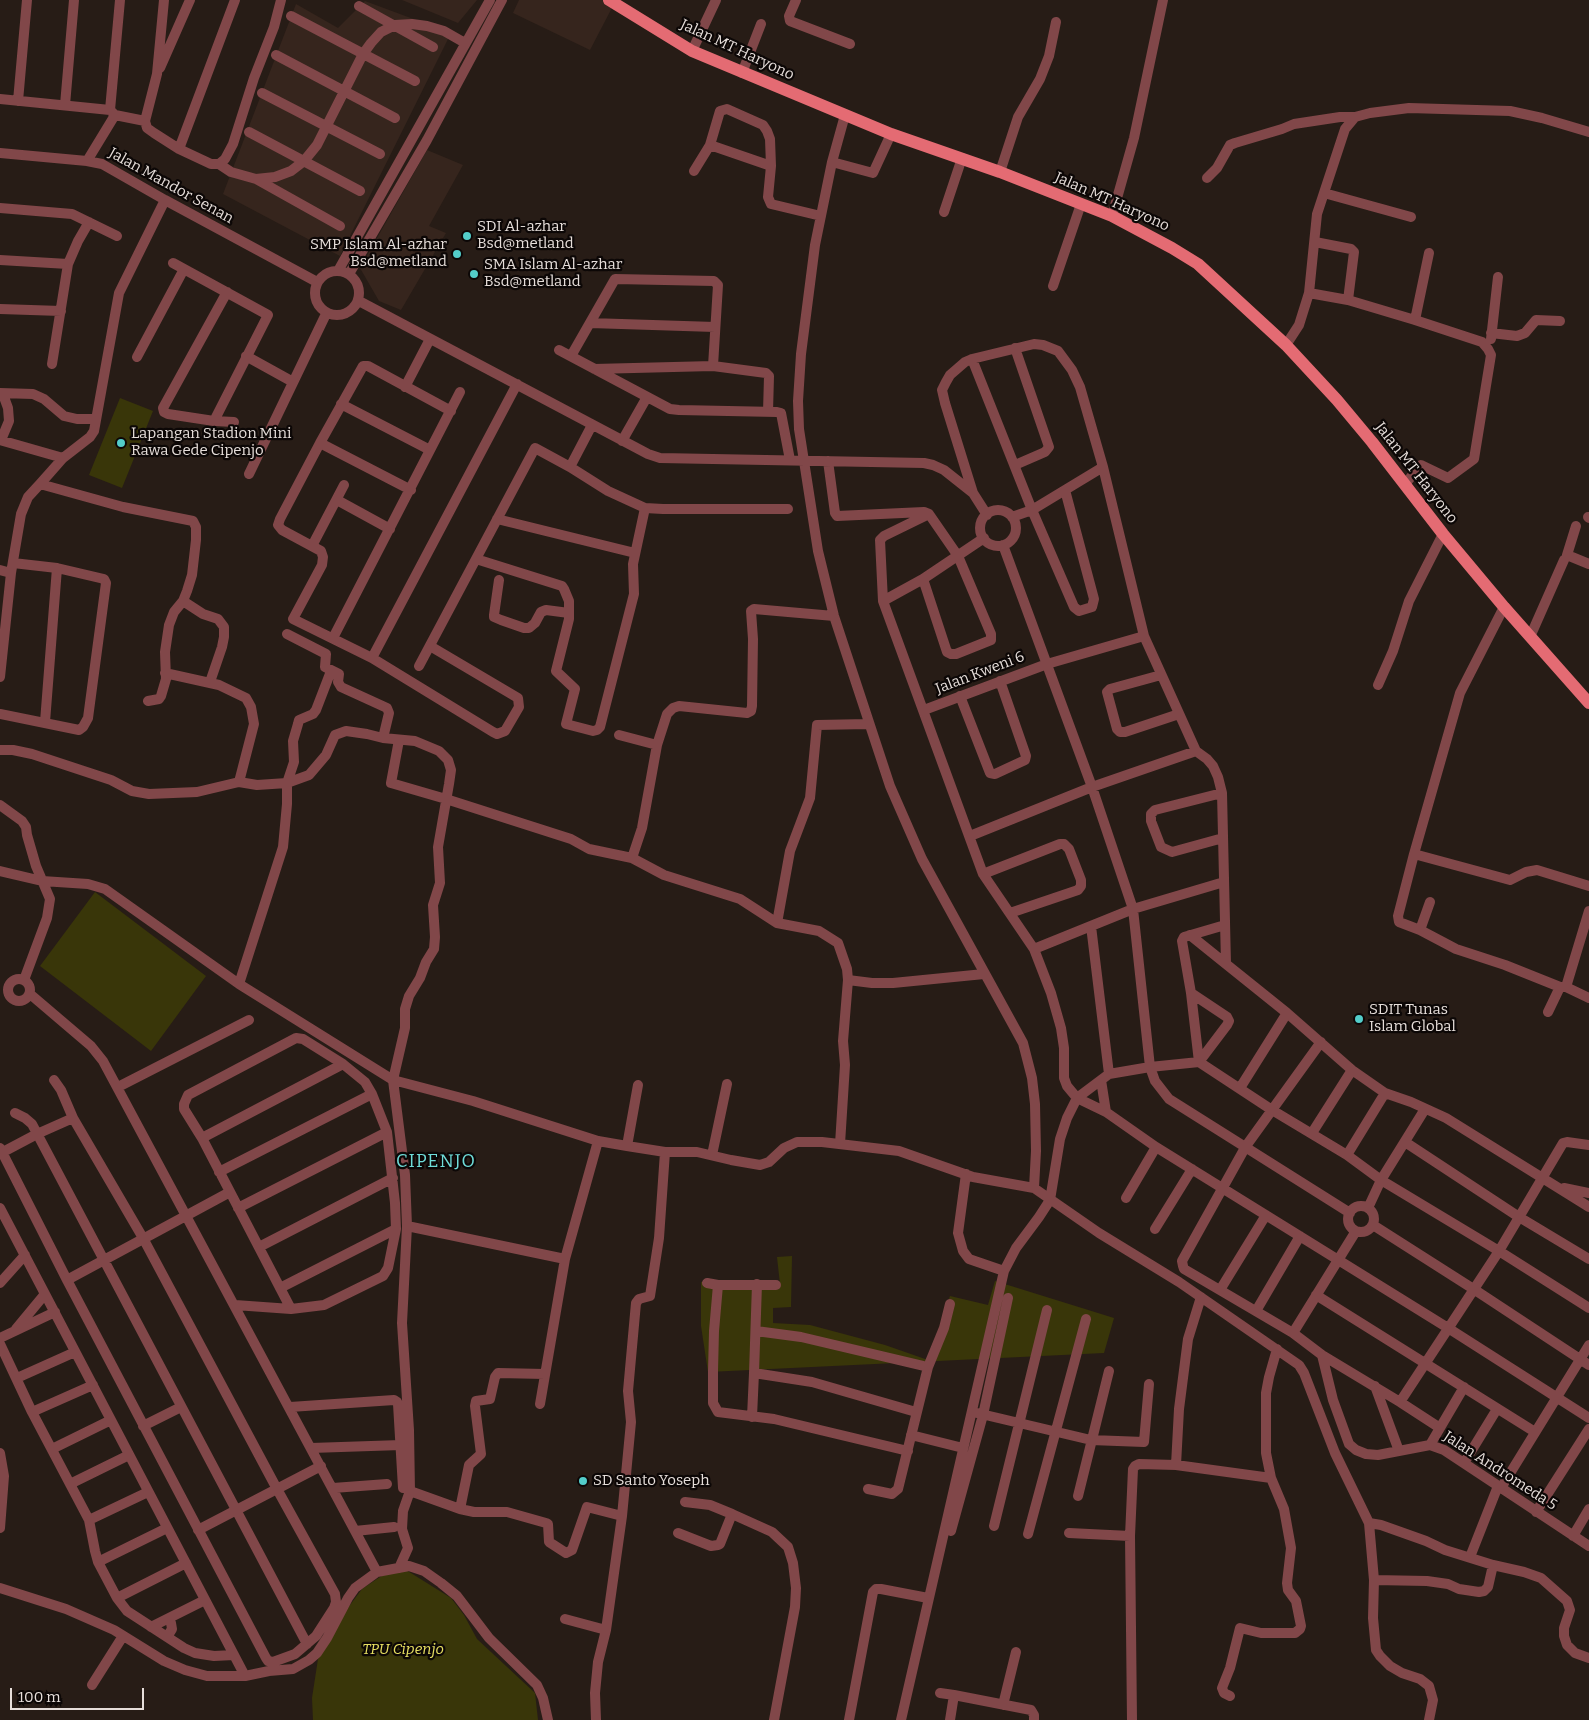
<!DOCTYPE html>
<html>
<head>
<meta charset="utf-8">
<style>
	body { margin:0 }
	#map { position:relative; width:1589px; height:1720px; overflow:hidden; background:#271c16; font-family:Bitter,serif }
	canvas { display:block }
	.scale { position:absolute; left:10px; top:1688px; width:134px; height:22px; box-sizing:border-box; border:2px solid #e6deda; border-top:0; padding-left:6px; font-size:15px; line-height:18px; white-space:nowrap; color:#e6deda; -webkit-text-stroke:4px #0c0706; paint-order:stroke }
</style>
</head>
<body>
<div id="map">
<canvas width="1589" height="1720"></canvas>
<div class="scale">100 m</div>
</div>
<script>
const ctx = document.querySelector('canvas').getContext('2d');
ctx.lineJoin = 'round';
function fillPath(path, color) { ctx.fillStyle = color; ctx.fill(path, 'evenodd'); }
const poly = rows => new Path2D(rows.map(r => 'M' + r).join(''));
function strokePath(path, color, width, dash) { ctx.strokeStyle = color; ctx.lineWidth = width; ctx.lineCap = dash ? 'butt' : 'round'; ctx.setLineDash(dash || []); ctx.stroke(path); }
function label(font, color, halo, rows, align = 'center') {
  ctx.font = font + ' Bitter,serif'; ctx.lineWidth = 4.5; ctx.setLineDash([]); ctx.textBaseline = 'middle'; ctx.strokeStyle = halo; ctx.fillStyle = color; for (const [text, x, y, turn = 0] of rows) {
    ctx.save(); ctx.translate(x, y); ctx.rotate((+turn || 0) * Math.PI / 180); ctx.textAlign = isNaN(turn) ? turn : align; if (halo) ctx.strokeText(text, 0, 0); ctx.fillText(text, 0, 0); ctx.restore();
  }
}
fillPath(poly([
	[402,0,477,0,458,23],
	[519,0,616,0,590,50,513,13],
	[365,1,451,33,340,256,223,194,296,4,338,28],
	[427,150,463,165,429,226,446,233,401,310,379,301,360,268]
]), '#36251d');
fillPath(poly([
	[120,398,153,411,122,488,89,475],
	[95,892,206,976,151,1051,40,966],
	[792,1256,791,1307,773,1308,773,1323,810,1325,885,1345,928,1360,950,1296,988,1305,995,1281,1114,1318,1104,1353,708,1372,701,1326,701,1282,780,1284,777,1257],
	[398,1565,451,1598,464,1615,477,1639,535,1693,538,1720,313,1720,312,1698,318,1659,338,1621,362,1589]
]), '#393609');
strokePath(poly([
	[796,0,789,16,790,21,850,44],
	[359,6,433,47],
	[291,16,415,81],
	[692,51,716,0],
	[276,55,395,118],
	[160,68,190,0],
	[742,73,761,24],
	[262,93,380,154],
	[0,99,110,110,115,115,145,121,147,128,154,133,179,149,211,164,219,164,225,159,233,144,254,78,274,27,281,0],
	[18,101,27,0],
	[65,105,74,0],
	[110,110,120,0],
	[845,115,832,162,815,245,801,354,798,401,799,429,818,551,834,616,890,786,922,859,1023,1043,1032,1078,1035,1104,1036,1151,1034,1188],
	[145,121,157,74,164,0],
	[249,132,360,191],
	[710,145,771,166],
	[179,149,235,0],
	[0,153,87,161,102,164,165,200,317,282],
	[87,161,115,115],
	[832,162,873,173,891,134],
	[219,164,231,172,256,179,275,177,291,171,304,161,317,145,363,54,371,43,381,32,395,25,412,24,427,26,444,31,465,43],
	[694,171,710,145,720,111,727,109,763,125,767,131,770,139,771,166,768,197,771,204,821,216],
	[1000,172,1018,117,1040,79,1049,56,1056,22],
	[1207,178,1217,168,1230,145,1235,143,1282,129,1294,124,1340,117,1355,117],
	[256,179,340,226],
	[1324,193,1411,217],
	[0,208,72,214,117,236],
	[944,212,962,158],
	[1112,216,1134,138,1163,0],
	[1315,242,1351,249,1354,252,1348,300],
	[0,260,68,264],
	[173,263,268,315,214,421],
	'315 293a22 22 0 1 1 44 0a22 22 0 1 1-44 0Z',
	[338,271,490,0],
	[349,274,427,140,502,0],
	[1053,286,1081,204],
	[227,292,163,408,164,412,168,414,214,421,234,422],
	[1309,293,1348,300,1415,320,1482,342,1488,349,1491,355,1474,459,1448,478,1421,465,1405,484],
	[359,301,648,454,660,458,924,463,933,465,944,470,973,493,987,515],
	[0,309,61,311],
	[1415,320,1429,253],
	[590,323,715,327],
	[1491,333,1517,336,1525,333,1536,320,1560,321],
	[1491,339,1498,277],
	[1286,345,1299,325,1309,293,1317,214,1345,129,1355,117,1370,113,1409,108,1510,111,1542,118,1589,132],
	[559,350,670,409,679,410,777,412,781,413,790,460],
	[246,356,293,382],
	[571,356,615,279,714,281,718,285,713,366],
	[137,357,184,269],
	[972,359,1032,510,1074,607,1079,611,1092,607,1094,599,1065,490],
	[52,364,68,264,78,241,89,222],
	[594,369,713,366,766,373,769,376,768,412],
	[405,387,430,339],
	[0,393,33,394,44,399,64,416,77,419,96,419],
	[0,394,4,397,8,408,9,421,1,440],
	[341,404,430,450],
	[592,425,570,467,608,491,645,508,663,509,788,509],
	[0,440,63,458],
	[622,441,647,397],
	[320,443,411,490],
	[828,461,835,513,837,516,924,512,929,514,958,556,991,634,991,640,956,654,951,654,947,652,923,579],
	[1015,465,1045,452,1049,447,1015,348],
	[249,474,326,314],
	[40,484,123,507,193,521,196,527,196,540,192,575,187,591,183,601,203,614,218,619,224,627,224,637,222,647,210,682],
	[973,493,945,403,942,390,946,382,950,375,965,362,972,359,1034,344,1043,345,1058,351,1072,370,1080,387,1103,467,1144,636,1196,751,1207,759,1213,766,1218,777,1222,793,1226,964,1287,1013,1352,1070,1385,1093,1411,1102,1446,1118,1589,1207],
	[337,500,390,529],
	'980 528a18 18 0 1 1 36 0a18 18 0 1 1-36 0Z',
	[929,514,884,536,880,540,883,601,983,874,1034,949,1051,993,1061,1028,1064,1048,1064,1078,1067,1086,1077,1098,1106,1112,1156,1147,1448,1328,1589,1418],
	[1012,517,1032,510,1103,467],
	[1588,517,1589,518],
	[497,519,635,553],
	[1576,526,1567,555,1589,564],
	[1003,545,1092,787,1133,909,1150,1067,1155,1081,1169,1099,1350,1213],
	[312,546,344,485],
	[476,559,562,586,564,589,569,601,569,619,556,671,575,689,566,724,593,731,597,730,600,727,634,594,633,564,645,508],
	[13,563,57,568,45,722],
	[0,570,11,573],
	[499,580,494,615,494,617,501,620,524,628,529,628,535,623,541,612,546,610,569,613],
	[883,601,923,579,984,538],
	[1504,607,1460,693,1414,854,1398,916,1399,922,1420,930,1456,949,1505,965,1560,987,1566,987,1589,998],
	[287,634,326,654,325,667,339,674,338,682,341,687,387,708,389,713,383,738],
	[1530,637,1564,560],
	[333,638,460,392],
	[430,646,518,698,519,707,505,731,497,734,493,732,372,658,293,619,322,565,323,557,321,551,282,530,278,525,280,519,320,443,363,366,368,366,451,411],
	[372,658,517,384],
	[419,666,535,448,570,467],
	[165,673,219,685,246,698,251,707,254,724,239,782],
	[1161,675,1110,689,1107,692,1117,729,1120,732,1125,732,1179,714],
	[0,677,11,573,21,514,28,497,40,484,63,458,90,437,94,431,119,293,165,200],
	[1378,685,1393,651,1409,601,1443,534],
	[960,696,990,773,995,774,1023,761,1025,760,1026,756,1000,681],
	[148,701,159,699,161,696,166,679,165,652,169,625,174,612,183,601],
	[924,710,1047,664,1144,636],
	[0,714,79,730,83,727,88,718,106,583,104,579,57,568],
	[619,735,657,745],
	[399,740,391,783,446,799,571,839,589,849,632,858,664,875,740,899,777,923,819,931,838,943,847,969,848,980,843,1041,845,1065,840,1144],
	[0,750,13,750,32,754,111,780,132,791,149,794,197,792,239,782,257,785,287,783,309,775,326,755,335,735,346,731,367,734,383,738,415,741,439,751,448,760,451,770,449,784,438,847,440,883,433,905,435,937,434,949,426,962,420,978,409,996,405,1009,405,1028,393,1080,405,1175,407,1226,402,1323,409,1430,410,1491,403,1511,402,1529,408,1548,399,1568],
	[1222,793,1155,810,1151,814,1151,821,1161,847,1172,852,1223,838],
	[0,805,22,821,26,827,27,835,36,866,50,899,47,918,24,980],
	[970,836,1092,787,1196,751],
	[1414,854,1510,880,1526,872,1537,870,1589,886],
	[632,858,642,828,657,745,667,714,673,708,679,706,747,713,751,711,752,706,753,639,751,611,754,609,834,616],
	[0,871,42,881,88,884,105,889,239,984,393,1080,473,1101,598,1141,627,1146,665,1152,697,1152,731,1160,760,1165,769,1162,784,1148,797,1142,822,1142,899,1151,973,1177,1034,1188,1099,1233,1179,1282,1299,1365,1304,1373,1335,1453,1369,1523,1374,1580,1373,1618,1376,1650,1380,1656,1390,1666,1402,1673,1420,1679,1429,1686,1433,1700,1429,1720],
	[983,874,1060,844,1064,844,1069,849,1081,880,1081,886,1078,890,1010,913],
	[777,923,790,851,810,798,817,725,868,724],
	[1225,925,1184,937,1182,941,1191,993,1199,1062,1272,1110,1347,1155,1381,1180,1499,1251,1589,1308],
	[1091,926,1109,1074],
	[1420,930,1430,902],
	[1190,935,1226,964],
	[1034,949,1133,909,1224,882],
	'8 990a11 11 0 1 1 22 0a11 11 0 1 1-22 0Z',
	[848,980,872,983,893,983,984,974],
	[239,984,283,847,287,804,287,783,294,762,293,741,298,724,299,720,313,714,316,710,331,671],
	[1566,987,1589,911],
	[30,994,91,1046,103,1061,377,1572],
	[1548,1012,1560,987],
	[1321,1042,1246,1146,1182,1261,1183,1266,1184,1269,1293,1333,1322,1355,1400,1402,1440,1428],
	[1101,1080,1106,1112],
	[118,1087,249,1020],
	[1240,1088,1287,1013],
	[15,1113,25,1118,32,1124,307,1644],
	[1312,1133,1352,1070],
	[202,1138,343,1064],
	[1405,1142,1519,1217,1589,1259],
	[627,1146,638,1085],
	[0,1148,67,1280,266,1658,268,1661,273,1662,295,1654,316,1636,334,1608,336,1602,335,1594,277,1489,143,1238,73,1118,61,1090,54,1080],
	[3,1152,37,1134,73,1118],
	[712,1155,727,1084],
	[1347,1155,1385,1093],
	[219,1172,372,1094],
	[966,1174,958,1233,963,1251,969,1259,1004,1271],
	[1564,1188,1589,1193],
	[1126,1198,1156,1147],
	'1348 1219a13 13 0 1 1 26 0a13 13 0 1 1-26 0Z',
	[0,1208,245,1676],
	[238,1208,387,1132],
	[1368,1208,1381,1180,1425,1109],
	[1373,1225,1475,1290,1589,1365],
	[407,1226,565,1259],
	[1155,1229,1192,1169],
	[259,1247,393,1178],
	[67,1280,230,1192],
	[0,1283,25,1255],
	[707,1283,718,1285,776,1285],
	[718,1285,714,1331,713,1371,713,1403,718,1412,774,1419,908,1451],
	[280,1288,396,1229],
	[1220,1290,1266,1215],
	[1316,1295,1535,1432],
	[235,1305,291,1309,324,1305,383,1276,388,1268,396,1229,395,1203,387,1132,372,1094,365,1082,343,1064,303,1039,296,1038,188,1095,184,1104,184,1109,202,1138,291,1309],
	[1256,1311,1300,1236],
	[16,1329,45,1294],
	[756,1331,801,1337,928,1367,944,1328,950,1304],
	[1293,1333,1356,1231],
	[0,1338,55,1312],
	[0,1344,32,1412,89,1520,95,1551,98,1562,117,1598,127,1611,184,1648,195,1653,214,1656,234,1655],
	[1322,1355,1333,1400,1349,1444,1356,1450,1366,1454,1378,1455,1430,1445,1444,1450,1589,1546],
	[754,1373,757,1284],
	[17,1378,75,1352],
	[1375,1386,1399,1451],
	[1400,1402,1499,1251,1563,1143,1567,1142,1589,1145],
	[540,1404,565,1259,598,1141],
	[290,1407,394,1400,397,1402,398,1404,403,1488],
	[32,1412,93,1385],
	[977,1413,1091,1440,1144,1442,1149,1384],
	[752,1417,754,1373,812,1382,916,1412],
	[143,1426,181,1407],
	[911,1435,963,1448],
	[1430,1445,1464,1387],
	[311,1448,401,1445],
	[52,1449,111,1420],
	[0,1453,4,1476,0,1528],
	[1464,1463,1497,1409],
	[1176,1465,1179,1409,1188,1339,1201,1297],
	[70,1484,129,1455],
	[333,1488,387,1484],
	[1501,1488,1589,1345],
	[868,1489,892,1494,898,1489,928,1367],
	[410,1491,460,1509,474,1512,507,1512,546,1523,548,1524,549,1542,566,1553,572,1550,587,1507,622,1516,606,1630,598,1662,595,1693,596,1720],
	[1078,1496,1109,1371],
	[685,1502,710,1505,732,1514],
	[460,1509,469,1465,481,1454,475,1406,476,1401,490,1399,495,1377,498,1373,545,1374],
	[1536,1512,1589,1429],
	[622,1516,631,1422,628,1391,636,1303,639,1299,650,1296,659,1238,665,1152],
	[89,1520,148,1492],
	[1369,1523,1381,1525,1426,1541,1445,1550,1493,1565,1488,1587,1484,1591,1479,1592,1459,1589,1448,1584,1427,1581,1374,1580],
	[994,1526,1047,1310],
	[198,1530,321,1466],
	[355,1531,394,1527],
	[951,1531,983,1415,1008,1298],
	[678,1533,711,1546,718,1545,720,1544,732,1514,772,1532,788,1547,793,1563,796,1588,795,1607,774,1720],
	[1069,1533,1130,1536],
	[1028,1534,1086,1319],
	[1573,1536,1589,1509],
	[1470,1557,1498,1486],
	[98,1562,167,1528],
	[1493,1565,1524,1572,1541,1578,1567,1601,1570,1610,1564,1628,1564,1636,1567,1645,1575,1653,1589,1658],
	[0,1588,66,1609,114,1630,164,1661,185,1670,207,1676,245,1676,269,1671,293,1669,309,1660,317,1653,327,1638,348,1598,355,1588,377,1572,409,1566,424,1571,441,1583,457,1596,489,1638,537,1685,543,1698,548,1720],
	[117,1598,186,1563],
	[565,1619,606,1630],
	[151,1627,205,1600],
	[167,1637,172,1629,171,1623,169,1619],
	[92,1685,123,1636],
	[940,1693,954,1695,1031,1710,1034,1715,1034,1720],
	[1230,1696,1224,1693,1222,1688,1230,1668,1240,1628,1261,1633,1295,1633,1300,1629,1301,1626,1296,1601,1288,1590,1287,1583,1291,1548,1284,1509,1271,1478,1266,1453,1266,1393,1269,1377,1277,1349],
	[1003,1705,1016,1652],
	[849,1720,873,1592,876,1589,881,1589,928,1598],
	[901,1720,1004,1271,1016,1248,1039,1217,1050,1200,1060,1139,1067,1118,1077,1098,1109,1074,1150,1067,1199,1062,1227,1025,1229,1021,1227,1017,1191,993],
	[950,1720,954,1695],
	[1132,1720,1130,1536,1133,1469,1135,1466,1139,1464,1176,1465,1271,1478]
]), '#814749', 10);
strokePath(poly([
	[609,0,692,51,891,134,1000,172,1112,216,1172,248,1198,264,1286,345,1337,400,1372,442,1443,534,1504,607,1589,703]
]), '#e46b73', 12);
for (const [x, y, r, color] of [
	[467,236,5,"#53cdca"],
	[457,254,5,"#53cdca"],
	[474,274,5,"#53cdca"],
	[121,443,5,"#53cdca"],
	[1359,1019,5,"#53cdca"],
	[583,1481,5,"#53cdca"]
]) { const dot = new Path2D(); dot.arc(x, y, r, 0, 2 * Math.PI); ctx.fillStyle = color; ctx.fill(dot); strokePath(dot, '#0c0706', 2); }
label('15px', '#e6deda', '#0c0706', [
	["Jalan MT Haryono",737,50,25],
	["Jalan Mandor Senan",171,186,29],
	["Jalan MT Haryono",1112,202,24],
	["Jalan MT Haryono",1416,473,52],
	["Jalan Kweni 6",980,673,-21],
	["Jalan Andromeda 5",1500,1471,33]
]);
label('15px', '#e6deda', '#0c0706', [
	["SDI Al-azhar",477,227],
	["Bsd@metland",477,244],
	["SMP Islam Al-azhar",447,245,"right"],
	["Bsd@metland",447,262,"right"],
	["SMA Islam Al-azhar",484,265],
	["Bsd@metland",484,282],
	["Lapangan Stadion Mini",131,434],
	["Rawa Gede Cipenjo",131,451],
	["SDIT Tunas",1369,1010],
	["Islam Global",1369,1027],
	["SD Santo Yoseph",593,1481]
], 'left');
label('italic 15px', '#e8e062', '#0c0706', [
	["TPU Cipenjo",403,1650]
]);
ctx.letterSpacing = '1px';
label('18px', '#6fdcd8', '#0c0706', [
	["CIPENJO",436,1162]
]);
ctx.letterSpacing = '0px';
</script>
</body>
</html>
